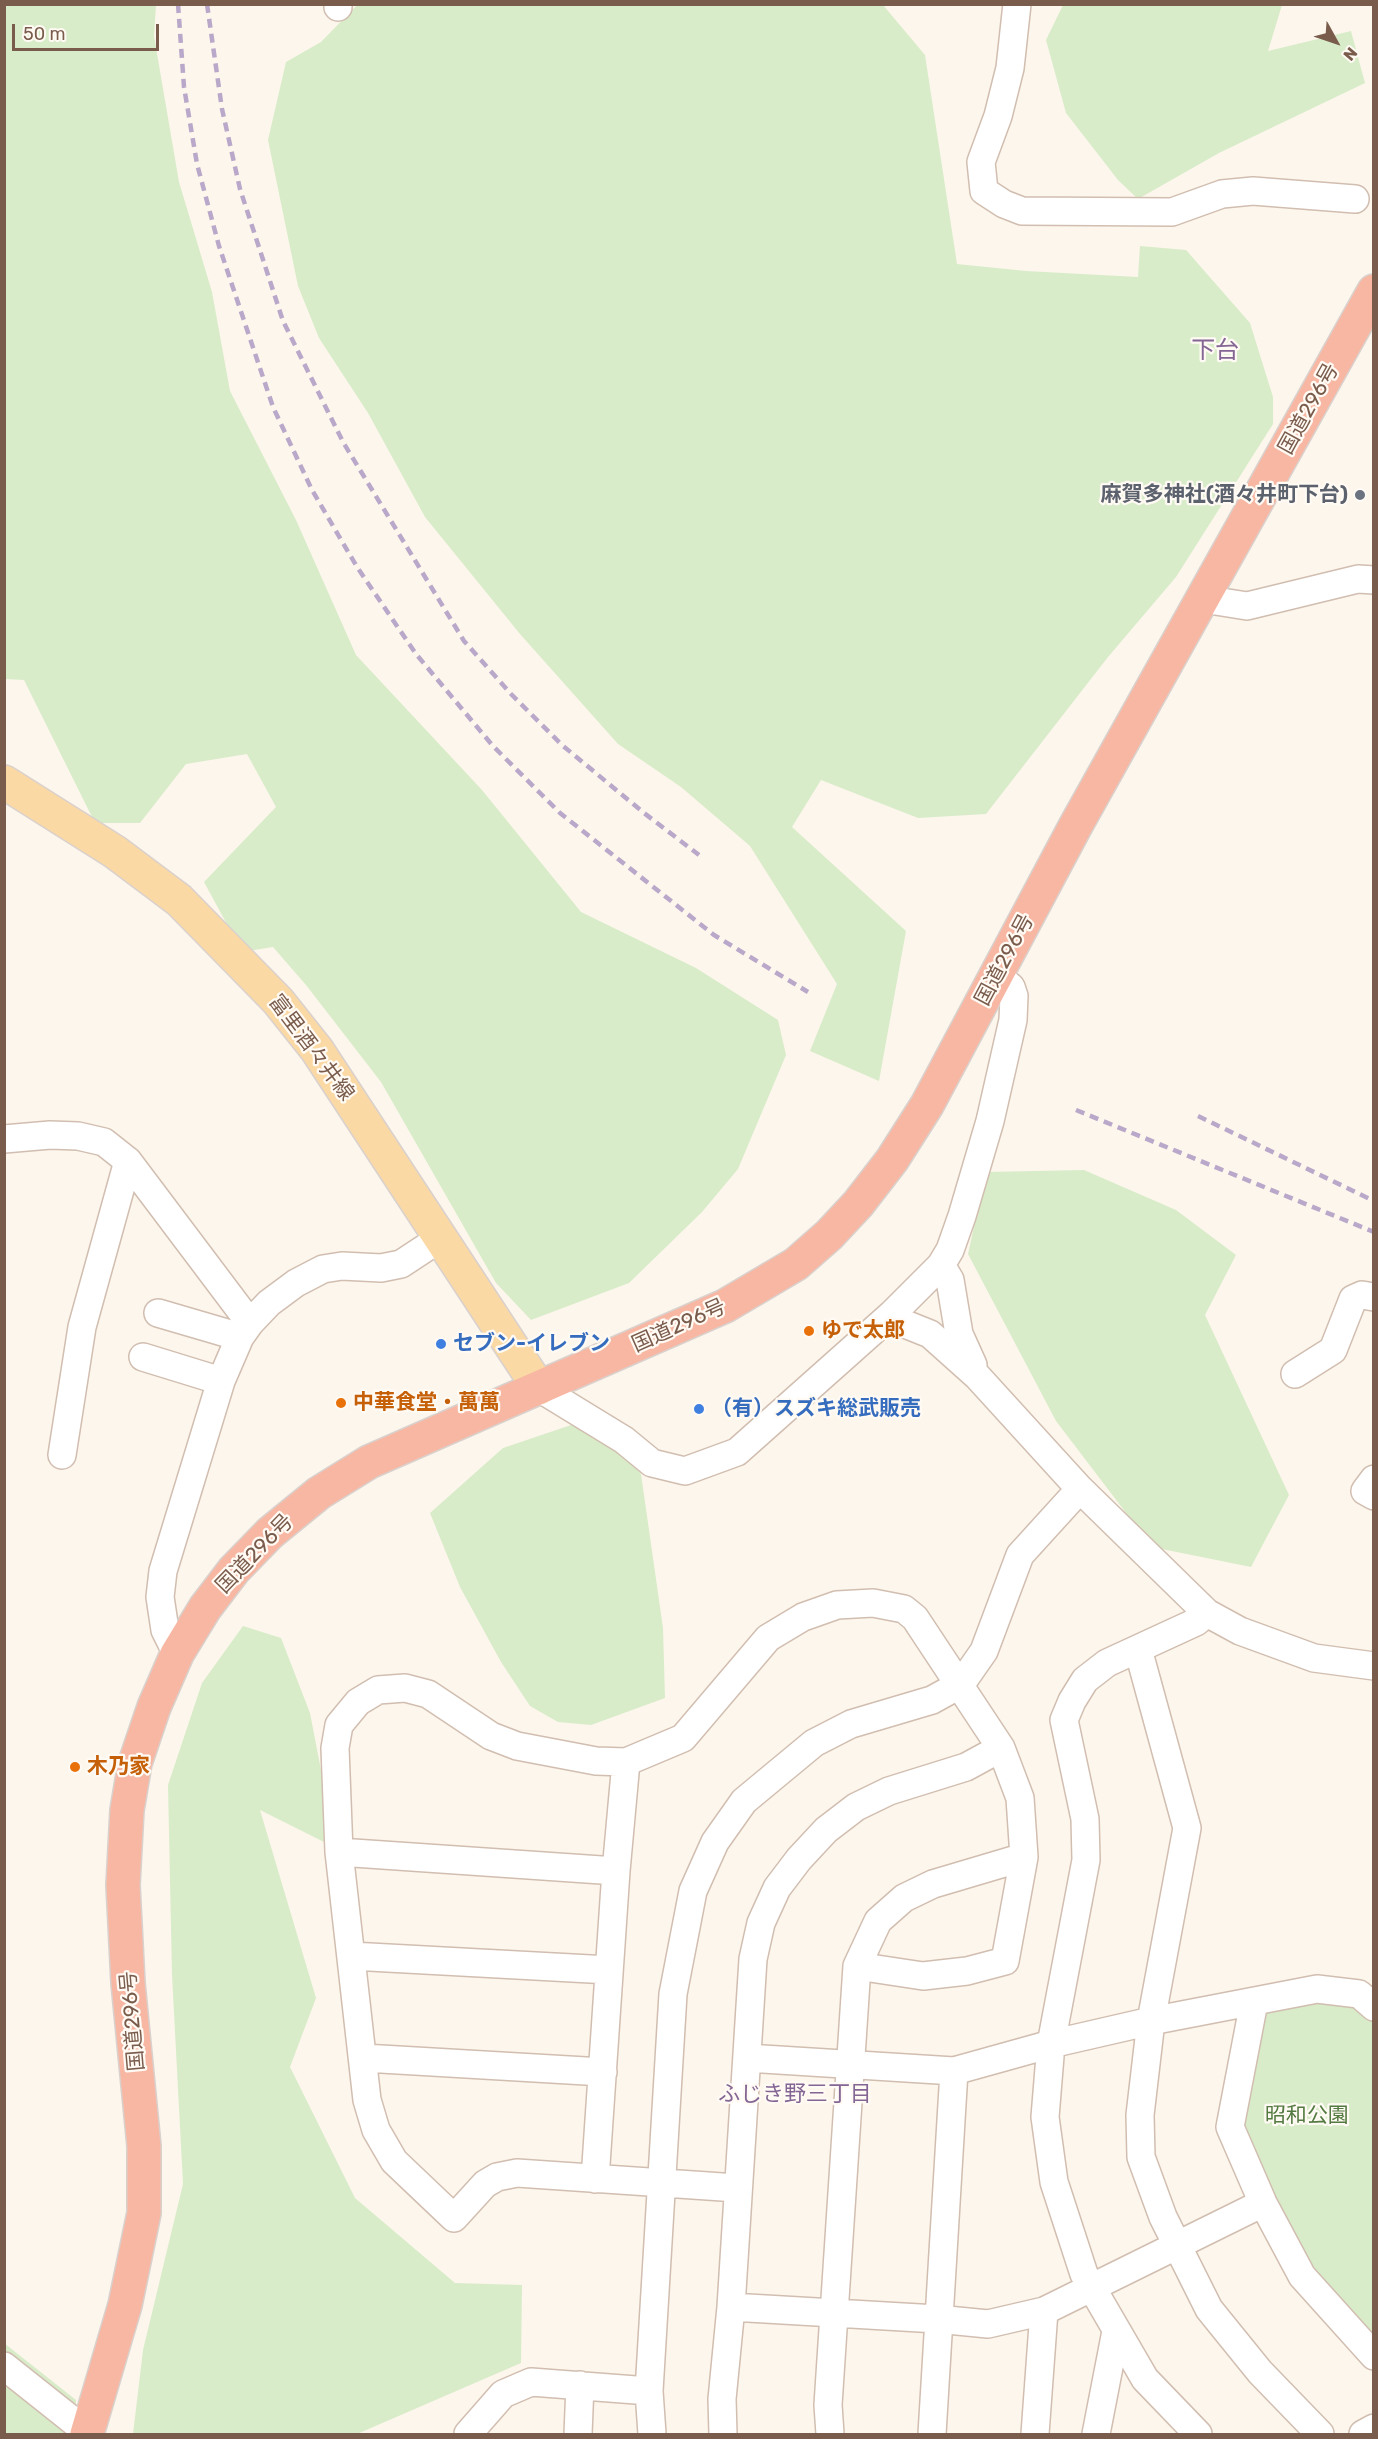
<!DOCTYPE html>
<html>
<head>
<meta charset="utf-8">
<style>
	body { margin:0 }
	#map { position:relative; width:1378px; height:2439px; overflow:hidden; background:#fdf6ec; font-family:Rubik,sans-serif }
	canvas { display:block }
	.frame { position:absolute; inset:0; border:6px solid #7a5c4d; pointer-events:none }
	.north { position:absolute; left:1306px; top:12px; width:60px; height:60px; -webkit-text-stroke:4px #fffaf3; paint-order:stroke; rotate:130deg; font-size:16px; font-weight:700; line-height:24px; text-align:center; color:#7a5c4d }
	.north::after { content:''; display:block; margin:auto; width:21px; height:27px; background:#7a5c4d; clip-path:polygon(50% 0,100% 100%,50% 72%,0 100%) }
	.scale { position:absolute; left:12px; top:24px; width:147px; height:27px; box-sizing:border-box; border:3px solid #7a5c4d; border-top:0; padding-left:8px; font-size:18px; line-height:21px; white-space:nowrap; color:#7a5c4d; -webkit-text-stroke:4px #fffaf3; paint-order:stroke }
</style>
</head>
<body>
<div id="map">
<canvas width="1378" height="2439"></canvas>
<div class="frame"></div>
<div class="north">N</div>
<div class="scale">50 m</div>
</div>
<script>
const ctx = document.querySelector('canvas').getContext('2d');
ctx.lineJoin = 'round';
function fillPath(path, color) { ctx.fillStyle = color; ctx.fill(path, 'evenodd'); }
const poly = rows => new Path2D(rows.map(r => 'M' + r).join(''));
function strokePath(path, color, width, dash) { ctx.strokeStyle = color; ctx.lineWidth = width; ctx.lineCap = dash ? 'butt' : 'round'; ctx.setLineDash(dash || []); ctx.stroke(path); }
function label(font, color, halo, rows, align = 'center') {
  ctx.font = font + ' Rubik,"Noto Sans JP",sans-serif'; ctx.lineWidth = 4.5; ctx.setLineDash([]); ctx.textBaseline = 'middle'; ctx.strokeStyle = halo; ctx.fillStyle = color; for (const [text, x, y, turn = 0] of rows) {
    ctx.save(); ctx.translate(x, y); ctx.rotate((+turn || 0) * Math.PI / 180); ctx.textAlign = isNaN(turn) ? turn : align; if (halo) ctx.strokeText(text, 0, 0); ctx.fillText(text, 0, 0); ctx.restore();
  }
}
fillPath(poly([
	[5,5,156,5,154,36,179,182,212,292,230,391,296,520,356,655,482,790,581,912,696,968,778,1020,786,1055,738,1169,702,1212,629,1283,531,1320,496,1283,381,1082,306,985,273,947,242,952,204,882,276,807,247,754,186,764,140,823,95,823,24,680,5,679],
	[357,5,883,5,925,55,957,264,1026,271,1138,277,1140,246,1186,250,1250,323,1273,397,1273,424,1176,577,1108,657,986,814,918,818,821,780,792,827,906,931,879,1081,810,1051,837,984,750,846,681,787,618,744,520,634,425,517,368,413,319,338,298,286,268,140,286,62,321,42],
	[1063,5,1282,5,1268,51,1351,31,1365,83,1219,153,1138,199,1118,180,1066,113,1046,40],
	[1084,1170,1176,1210,1236,1255,1205,1315,1289,1495,1251,1567,1152,1547,1056,1421,968,1254,986,1172],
	[577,1423,615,1443,641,1474,663,1628,665,1698,591,1725,558,1722,530,1706,501,1662,460,1587,430,1513,503,1448],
	[243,1626,281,1638,310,1713,336,1848,260,1810,316,1998,290,2067,355,2198,455,2283,522,2285,521,2363,357,2434,133,2434,143,2350,183,2184,172,1975,168,1785,202,1683],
	[1356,2000,1373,2017,1374,2331,1365,2337,1306,2274,1237,2126,1259,2006],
	[4,2343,76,2400,74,2434,5,2434]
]), '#d8ecc9');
const minor = poly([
	[1017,4,1010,68,998,116,981,162,984,191,1004,204,1022,211,1172,212,1222,194,1253,191,1355,199],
	[338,7,338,4],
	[1203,599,1247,606,1358,579,1374,580],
	[4,1139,50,1135,78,1136,104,1142,128,1161,250,1323],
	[941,1265,950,1280,959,1334,973,1365],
	[158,1313,240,1337],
	[892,1314,905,1324,930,1334,977,1376,1080,1489,1207,1613,1240,1631,1314,1658,1374,1666],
	[143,1357,221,1381],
	[1295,1374,1333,1350,1353,1299,1362,1295,1374,1297],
	[539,1388,624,1440,652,1463,685,1471,737,1452,892,1314,941,1265,950,1250,962,1216,990,1121,1013,1020,1014,996,1011,987,997,976],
	[62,1455,82,1327,128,1161],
	[1374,1479,1365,1491,1374,1496],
	[1138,1649,1187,1828,1151,2021,1140,2115,1141,2157,1163,2217,1209,2309,1260,2372,1320,2434],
	[177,1654,165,1630,160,1597,163,1571,221,1381,240,1337,250,1323,269,1303,296,1283,323,1269,342,1266,381,1268,401,1264,442,1237],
	[339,1852,616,1871],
	[351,1956,609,1970],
	[1254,2002,1230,2127,1263,2203,1302,2276,1374,2356],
	[364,2058,603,2072],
	[747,2058,954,2071,1051,2044,1151,2021,1317,1989,1359,1994,1374,2007],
	[595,2179,616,1871,626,1762],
	[737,2188,517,2173,497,2177,485,2184,454,2218,394,2161,376,2130,367,2100,339,1852,335,1748,339,1725,358,1702,378,1690,405,1688,428,1694,491,1736,517,1746,596,1761,626,1762,683,1738,768,1638,803,1617,837,1605,873,1603,904,1609,915,1618,1001,1748,1020,1798,1024,1857,1005,1961,967,1971,923,1976,857,1966],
	[731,2307,937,2319,988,2324,1044,2311,1263,2203],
	[4,2366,87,2432],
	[468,2434,503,2394,531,2382,649,2391],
	[578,2434,580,2385],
	[652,2434,649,2391,673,1994,693,1891,715,1842,744,1801,814,1743,851,1724,932,1700,961,1684,984,1651,1020,1555,1080,1489],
	[723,2434,722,2399,731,2307,753,1959,761,1923,777,1888,799,1859,826,1830,856,1807,889,1791,966,1767,1001,1748],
	[830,2434,828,2405,857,1966,878,1921,904,1898,933,1884,1024,1857],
	[932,2434,954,2071],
	[1035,2434,1044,2311],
	[1096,2434,1116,2331],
	[1198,2434,1145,2379,1084,2274,1054,2182,1045,2117,1051,2044,1086,1860,1085,1819,1064,1720,1072,1701,1085,1680,1107,1663,1196,1622,1207,1613],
	[1363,2434,1374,2428]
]);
const major = poly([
	[4,782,115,852,179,900,278,1001,317,1050,539,1388]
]);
const highway = poly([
	[87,2434,125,2305,144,2213,144,2146,128,1983,123,1885,127,1810,135,1763,154,1707,177,1654,205,1608,234,1570,270,1533,319,1493,369,1462,725,1306,796,1264,829,1235,858,1204,892,1160,927,1105,1076,825,1374,291]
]);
strokePath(minor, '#d1beb0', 30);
strokePath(major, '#dad1cd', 36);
strokePath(highway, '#dad1cd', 36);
strokePath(minor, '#fff', 27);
strokePath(major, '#fbd9a5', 33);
strokePath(highway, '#f7b7a3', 33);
strokePath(poly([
	[178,4,184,87,197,164,219,246,273,407,312,490,357,567,416,654,493,746,560,813,714,935,808,992],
	[207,4,222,109,240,189,283,321,343,442,464,641,511,694,562,745,644,813,699,855],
	[1076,1110,1374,1232],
	[1198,1116,1374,1201]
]), '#b9a8c9', 4.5, [9, 6]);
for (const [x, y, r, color] of [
	[1360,495,6,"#6b7280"],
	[809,1331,6,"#e8710a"],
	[441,1344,6,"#3f7fe0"],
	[341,1403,6,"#e8710a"],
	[699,1409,6,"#3f7fe0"],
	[75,1767,6,"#e8710a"]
]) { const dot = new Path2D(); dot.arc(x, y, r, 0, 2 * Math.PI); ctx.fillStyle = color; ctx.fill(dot); strokePath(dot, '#fffaf3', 2); }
label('21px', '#7a5c4d', '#fffaf3', [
	["国道296号",1309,409,-61],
	["国道296号",1005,960,-62],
	["富里酒々井線",311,1048,53],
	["国道296号",679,1326,-24],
	["国道296号",255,1554,-46],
	["国道296号",133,2021,-95]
]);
label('bold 21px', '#5b616d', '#fffaf3', [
	["麻賀多神社(酒々井町下台)",1348,495]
], 'right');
label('bold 21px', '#c56008', '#fffaf3', [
	["ゆで太郎",821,1331],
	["中華食堂・萬萬",353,1403],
	["木乃家",87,1767]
], 'left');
label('bold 21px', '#366cbe', '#fffaf3', [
	["セブン-イレブン",453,1344],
	["（有）スズキ総武販売",711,1409]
], 'left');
label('21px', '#537a41', '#fffaf3', [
	["昭和公園",1307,2116]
]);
label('22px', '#846695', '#fffaf3', [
	["ふじき野三丁目",795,2095]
]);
label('24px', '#846695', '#fffaf3', [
	["下台",1215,351]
]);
</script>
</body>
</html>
